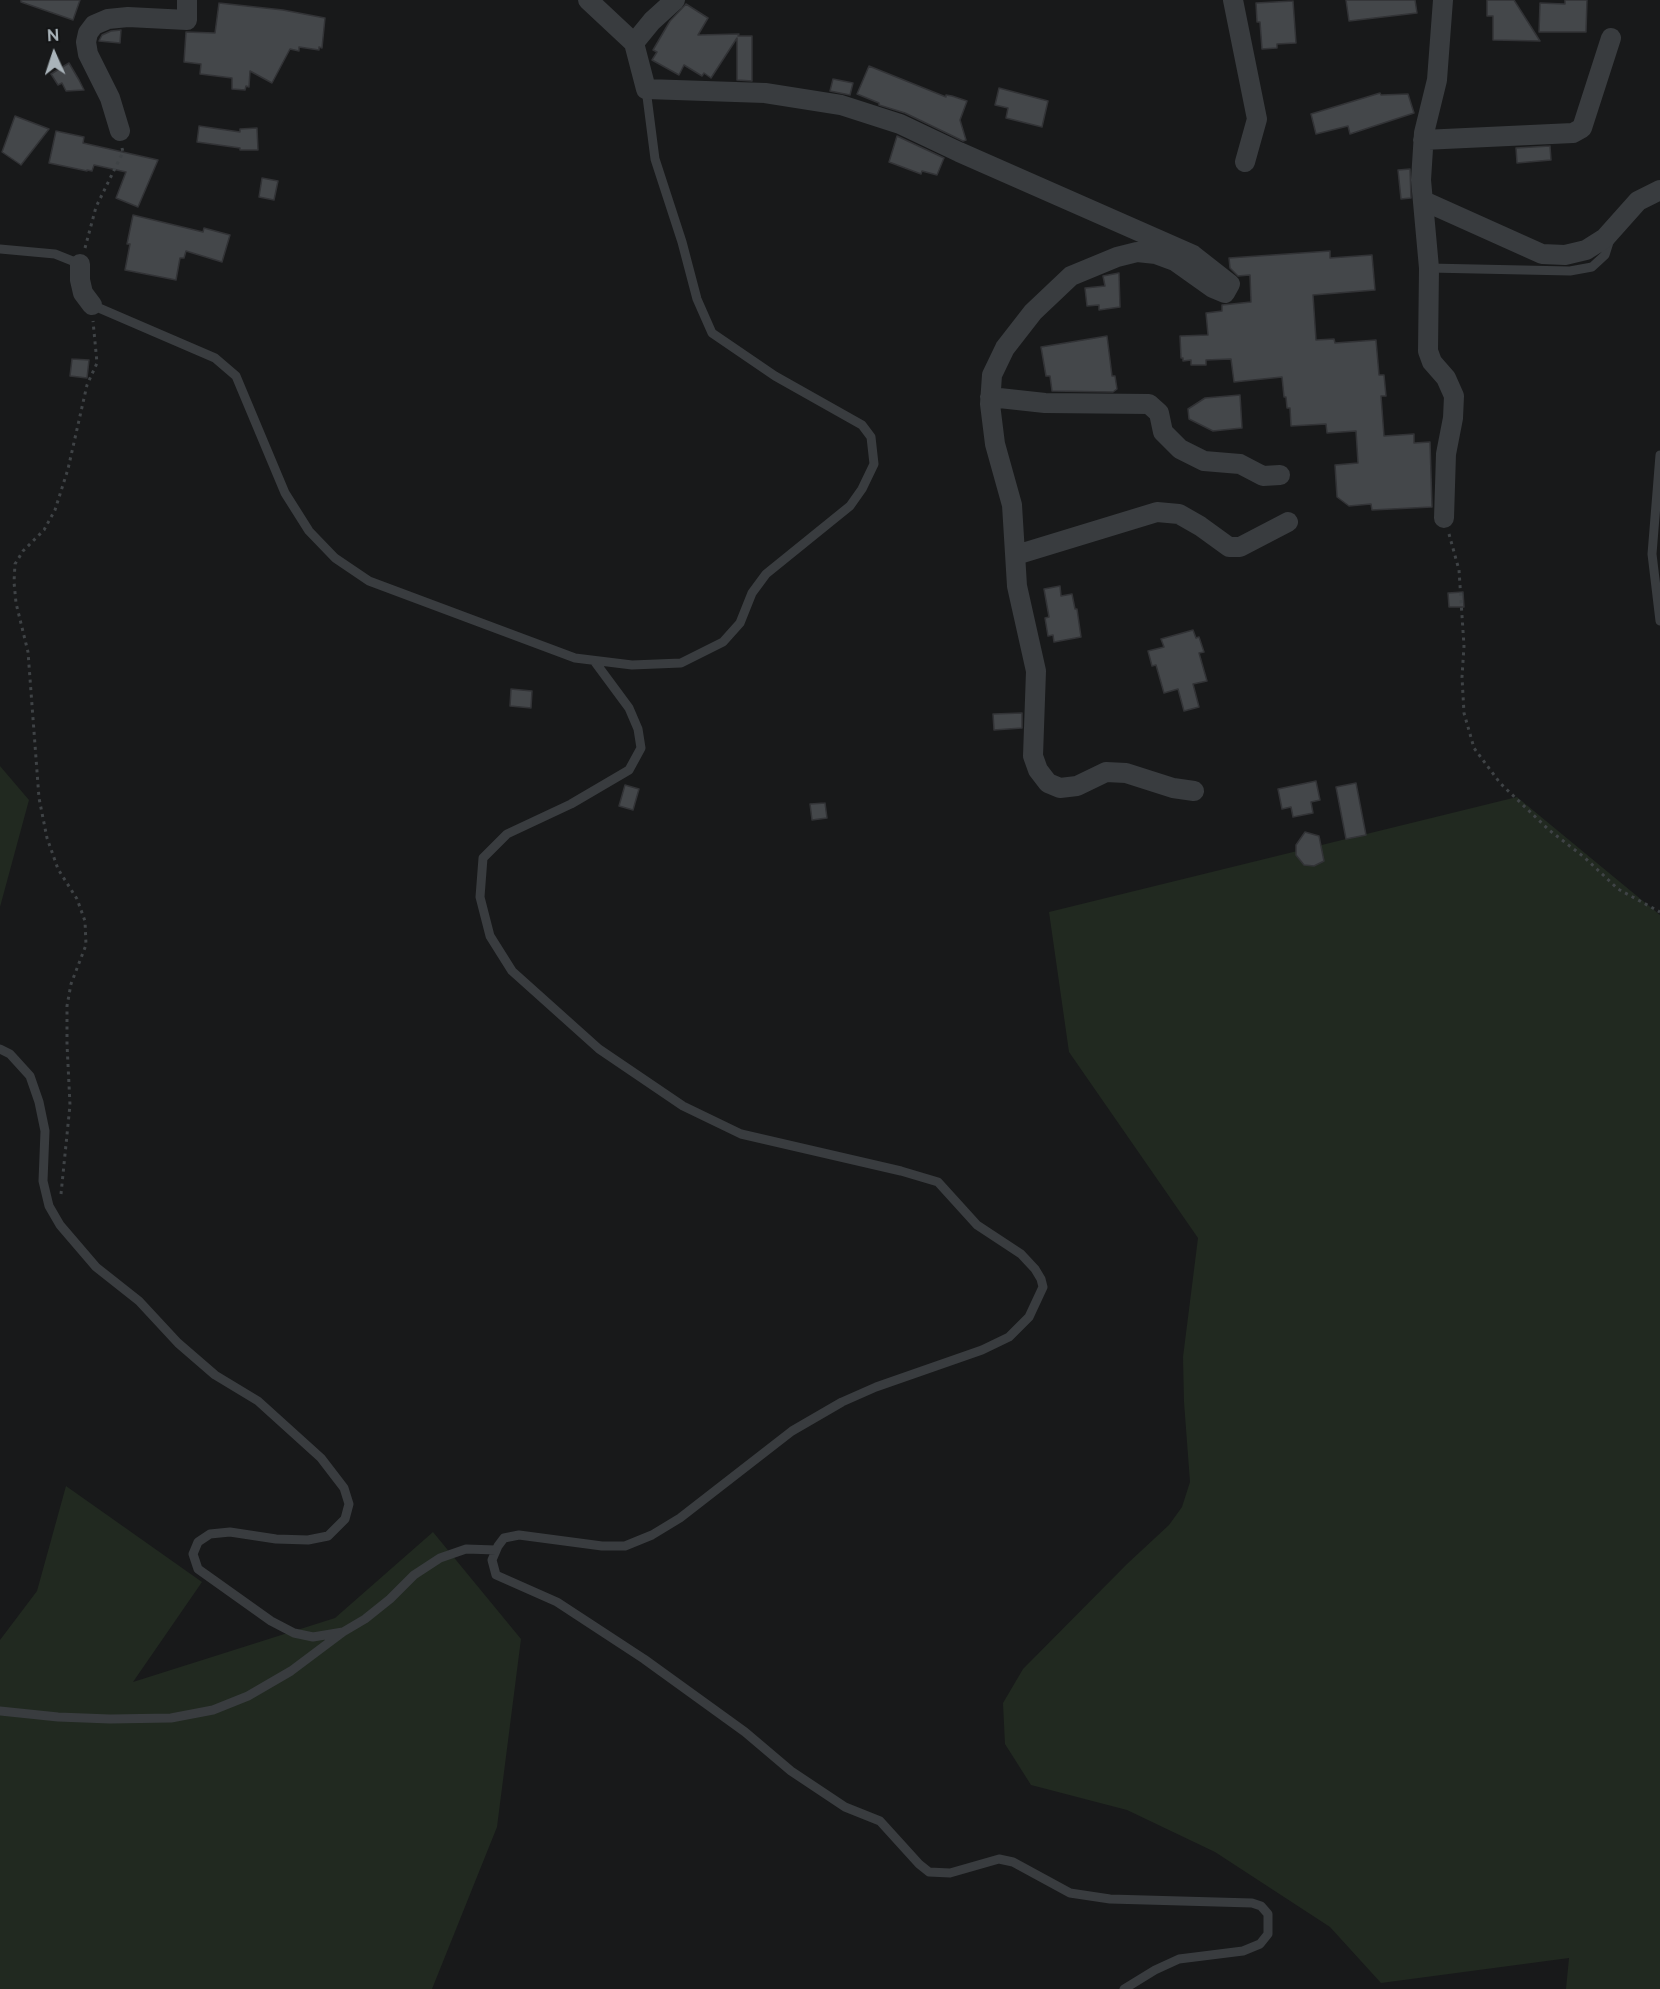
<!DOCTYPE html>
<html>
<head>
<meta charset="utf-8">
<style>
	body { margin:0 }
	#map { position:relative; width:1660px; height:1989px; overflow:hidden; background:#18191a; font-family:Raleway,sans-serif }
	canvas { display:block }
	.north { position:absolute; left:24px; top:24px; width:60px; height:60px; -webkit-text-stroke:4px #131415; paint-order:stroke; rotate:357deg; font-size:16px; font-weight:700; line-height:24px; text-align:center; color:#aab4ba }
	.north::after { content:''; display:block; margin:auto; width:21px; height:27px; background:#aab4ba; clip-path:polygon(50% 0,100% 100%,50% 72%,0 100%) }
</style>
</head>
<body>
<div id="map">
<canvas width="1660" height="1989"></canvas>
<div class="north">N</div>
</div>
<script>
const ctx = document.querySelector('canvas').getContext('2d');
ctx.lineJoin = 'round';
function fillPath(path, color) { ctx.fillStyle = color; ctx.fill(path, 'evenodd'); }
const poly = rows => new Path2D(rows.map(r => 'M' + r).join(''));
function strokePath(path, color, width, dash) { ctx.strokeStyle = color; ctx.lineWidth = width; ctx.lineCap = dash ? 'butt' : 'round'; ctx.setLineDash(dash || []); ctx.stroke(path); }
fillPath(poly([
	[0,766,29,800,0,907],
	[1517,797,1660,915,1660,1989,1566,1989,1569,1958,1381,1983,1330,1927,1215,1852,1127,1810,1031,1785,1005,1744,1003,1703,1023,1669,1127,1564,1169,1525,1182,1507,1190,1482,1184,1402,1183,1357,1198,1238,1069,1052,1049,912],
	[66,1486,202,1582,133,1682,335,1618,433,1532,521,1639,497,1827,432,1989,0,1989,0,1640,37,1591]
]), '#212920');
const building = poly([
	[21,0,80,0,73,20,21,2,21,0],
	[1346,0,1415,0,1417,13,1349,21,1346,0],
	[1487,0,1514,0,1540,41,1493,40,1493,16,1487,16,1487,0],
	[1565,0,1587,0,1586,32,1539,32,1540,3,1565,4,1565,0],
	[1293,1,1296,43,1277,44,1277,48,1262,49,1260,22,1257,22,1256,3,1293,1],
	[219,3,283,10,325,18,322,48,319,47,319,50,299,47,299,51,290,49,272,83,250,71,249,87,246,86,245,90,232,89,232,78,200,74,201,64,184,62,186,32,215,33,219,3],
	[686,4,708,18,698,35,739,34,738,36,752,36,752,81,737,80,737,38,711,78,704,73,702,76,684,65,679,75,652,60,657,52,653,50,670,21,686,4],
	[121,30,120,43,99,41,102,35,111,31,121,30],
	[69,63,79,80,84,90,66,91,62,83,58,85,51,74,69,63],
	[869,66,946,97,946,95,952,96,967,101,960,120,966,140,963,141,905,113,879,105,879,103,857,94,869,66],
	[833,79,853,83,850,95,830,91,833,79],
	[999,88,1048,101,1042,127,1006,118,1008,108,995,105,999,88],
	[1380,93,1381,95,1408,94,1414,113,1350,134,1348,126,1316,134,1311,114,1380,93],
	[15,116,49,129,21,165,2,152,15,116],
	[199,126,240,132,240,129,257,128,258,150,240,150,240,148,197,142,199,126],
	[56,131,84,137,83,143,158,160,138,207,116,198,126,172,94,165,92,171,87,170,87,171,49,163,56,131],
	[897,136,944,158,937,175,922,171,921,174,889,162,897,136],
	[1550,146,1551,160,1517,163,1516,148,1550,146],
	[1410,169,1411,198,1401,199,1398,170,1410,169],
	[262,178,278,181,274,200,259,197,262,178],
	[133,215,203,232,204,228,230,235,222,262,186,251,184,258,180,258,176,280,125,270,130,244,127,244,133,215],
	[1330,251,1330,258,1372,255,1375,290,1313,295,1316,340,1334,339,1335,343,1376,340,1379,375,1384,375,1386,396,1381,396,1384,436,1414,434,1414,443,1430,442,1432,507,1372,510,1371,504,1349,506,1337,497,1335,465,1358,463,1356,431,1327,433,1326,424,1291,426,1290,408,1287,408,1286,397,1284,397,1282,377,1234,382,1231,359,1206,360,1206,365,1191,365,1191,360,1183,361,1183,358,1181,358,1180,336,1208,335,1206,313,1222,311,1222,305,1251,302,1250,275,1238,276,1230,268,1229,258,1330,251],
	[1119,273,1120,307,1099,310,1099,305,1087,306,1085,288,1105,286,1103,276,1119,273],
	[1107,336,1112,376,1115,376,1117,389,1113,392,1052,391,1050,376,1046,376,1041,347,1107,336],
	[72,359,89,360,87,378,70,376,72,359],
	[1240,395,1242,428,1213,431,1189,419,1188,409,1205,398,1240,395],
	[1060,586,1061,596,1072,594,1075,609,1077,609,1081,637,1054,642,1053,635,1048,636,1045,618,1049,617,1044,589,1060,586],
	[1463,592,1464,607,1449,607,1448,593,1463,592],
	[1193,630,1196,638,1199,637,1204,652,1199,653,1207,681,1193,684,1199,707,1184,711,1178,689,1164,693,1156,665,1152,666,1148,651,1164,647,1161,639,1193,630],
	[511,689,532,691,531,708,510,706,511,689],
	[1022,713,1022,728,994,730,993,714,1022,713],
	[1316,781,1320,800,1311,802,1313,813,1293,817,1291,807,1282,809,1278,789,1316,781],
	[1356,783,1366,835,1346,839,1336,787,1356,783],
	[625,785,639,789,633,810,619,806,625,785],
	[825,803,827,818,812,820,810,804,825,803],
	[1305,832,1319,836,1324,861,1314,866,1304,865,1296,855,1296,845,1305,832]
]);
fillPath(building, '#44474a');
strokePath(building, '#323336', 1.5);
strokePath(poly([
	[85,248,96,207,123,152,122,148],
	[1449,534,1459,570,1464,646,1462,677,1464,713,1474,748,1500,783,1549,830,1584,857,1618,889,1660,912],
	[61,1194,70,1105,67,1044,67,1006,71,984,86,945,85,921,77,899,58,869,47,838,39,798,28,652,16,603,14,582,15,564,23,551,44,530,55,510,68,469,87,385,97,363,93,321]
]), '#3f4346', 3, [3, 4.5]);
strokePath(poly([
	[0,249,55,254,80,264],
	[1429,268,1570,271,1592,267,1605,255,1611,236],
	[92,305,215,358,236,376,285,493,309,531,335,558,369,581,575,658,632,665,681,663,723,642,740,623,752,593,766,574,850,506,862,489,874,464,871,437,862,425,775,376,712,333,697,299,682,242,655,159,646,89],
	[1660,455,1652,554,1660,621],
	[595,662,629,708,638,729,641,748,629,770,571,804,507,834,483,858,480,897,490,936,512,971,599,1049,683,1106,741,1134,901,1171,938,1182,977,1225,1021,1254,1035,1269,1041,1279,1043,1287,1029,1317,1009,1337,982,1350,876,1387,842,1402,792,1431,680,1518,652,1535,625,1546,602,1546,519,1535,504,1538,498,1546,492,1560,496,1575,557,1602,644,1659,745,1732,791,1771,845,1807,880,1821,919,1864,929,1872,950,1873,999,1859,1013,1862,1070,1893,1110,1899,1252,1903,1261,1906,1268,1914,1268,1934,1260,1944,1243,1951,1179,1959,1155,1970,1124,1989],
	[0,1049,10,1054,30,1076,39,1102,45,1131,43,1181,49,1206,60,1225,96,1267,139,1301,178,1343,215,1375,258,1401,321,1458,344,1488,349,1504,345,1519,328,1536,308,1540,276,1539,230,1532,210,1534,198,1542,193,1554,198,1569,271,1621,294,1633,313,1637,343,1632],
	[0,1711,58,1717,110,1719,171,1718,213,1710,248,1696,291,1671,343,1632,365,1619,390,1599,414,1575,440,1558,466,1549,496,1550]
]), '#393c3f', 9);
strokePath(poly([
	[588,0,634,43],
	[675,0,652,21,634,43,646,89,765,93,841,105,900,124,959,152,1193,255,1230,284,1225,293,1213,288,1175,261,1156,254,1137,252,1117,257,1071,276,1033,312,1005,348,992,375,990,404,995,444,1012,505,1017,586,1036,671,1033,756,1038,770,1048,783,1060,788,1077,786,1106,772,1126,773,1173,788,1194,791],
	[1233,0,1257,119,1245,162],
	[1443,0,1437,80,1424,133,1421,180,1429,268,1428,351,1432,362,1446,378,1454,396,1453,418,1446,454,1444,518],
	[120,131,110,98,88,54,86,42,88,33,94,25,108,19,128,17,187,20,187,0],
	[1423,140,1573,133,1582,128,1611,38],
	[1424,201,1542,254,1565,255,1586,250,1605,238,1638,201,1660,190],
	[80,264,80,280,83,293,92,305],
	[990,397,1045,403,1149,404,1159,413,1163,432,1180,449,1204,461,1240,464,1263,476,1280,475],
	[1016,555,1157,512,1179,514,1200,526,1229,547,1240,547,1288,522]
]), '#393c3f', 20);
</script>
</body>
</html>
